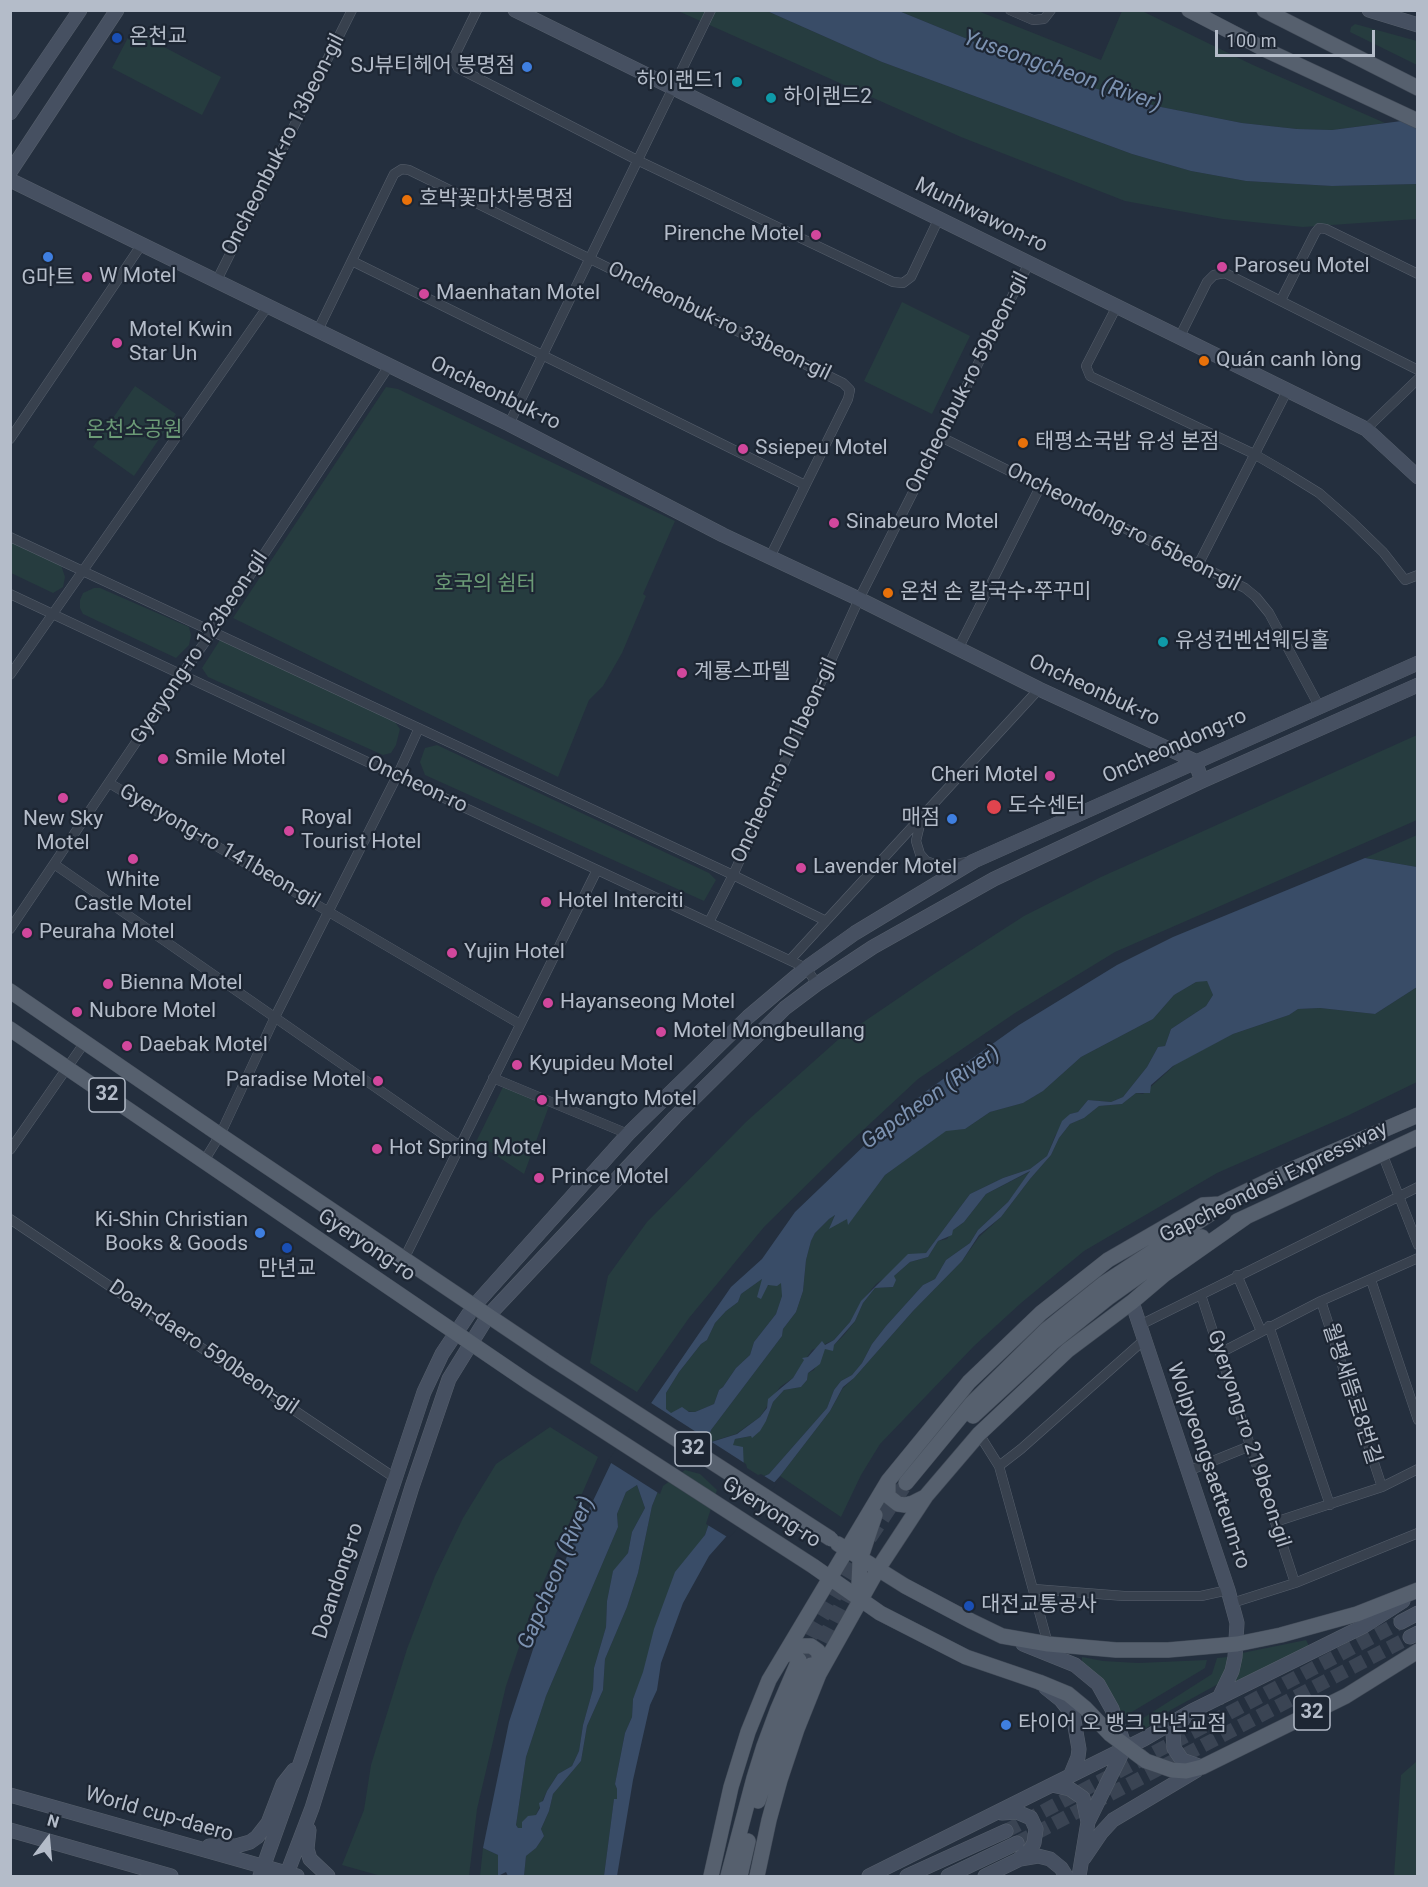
<!DOCTYPE html>
<html>
<head>
<meta charset="utf-8">
<style>
	body { margin:0 }
	#map { position:relative; width:1428px; height:1887px; overflow:hidden; background:#242f3e; font-family:Roboto,sans-serif }
	canvas { display:block }
	.frame { position:absolute; inset:0; border:12px solid #b4bcc9; pointer-events:none }
	.north { position:absolute; left:18px; top:1809px; width:60px; height:60px; -webkit-text-stroke:4px #1d2633; paint-order:stroke; rotate:16deg; font-size:16px; font-weight:700; line-height:24px; text-align:center; color:#b4bcc9 }
	.north::after { content:''; display:block; margin:auto; width:21px; height:27px; background:#b4bcc9; clip-path:polygon(50% 0,100% 100%,50% 72%,0 100%) }
	.scale { position:absolute; left:1215px; top:30px; width:160px; height:27px; box-sizing:border-box; border:3px solid #b4bcc9; border-top:0; padding-left:8px; font-size:18px; line-height:21px; white-space:nowrap; color:#b4bcc9; -webkit-text-stroke:4px #1d2633; paint-order:stroke }
</style>
</head>
<body>
<div id="map">
<canvas width="1428" height="1887"></canvas>
<div class="frame"></div>
<div class="north">N</div>
<div class="scale">100 m</div>
</div>
<script>
const ctx = document.querySelector('canvas').getContext('2d');
ctx.lineJoin = 'round';
function fillPath(path, color) { ctx.fillStyle = color; ctx.fill(path, 'evenodd'); }
const poly = rows => new Path2D(rows.map(r => 'M' + r).join(''));
function strokePath(path, color, width, dash) { ctx.strokeStyle = color; ctx.lineWidth = width; ctx.lineCap = dash ? 'butt' : 'round'; ctx.setLineDash(dash || []); ctx.stroke(path); }
function label(font, color, halo, rows, align = 'center') {
  ctx.font = font + ' Roboto,"Noto Sans KR",sans-serif'; ctx.lineWidth = 4.5; ctx.setLineDash([]); ctx.textBaseline = 'middle'; ctx.strokeStyle = halo; ctx.fillStyle = color; for (const [text, x, y, turn = 0] of rows) {
    ctx.save(); ctx.translate(x, y); ctx.rotate((+turn || 0) * Math.PI / 180); ctx.textAlign = isNaN(turn) ? turn : align; if (halo) ctx.strokeText(text, 0, 0); ctx.fillText(text, 0, 0); ctx.restore();
  }
}
fillPath(poly([
	[678,11,767,11,882,62,1132,154,1191,171,1246,181,1297,184,1332,186,1417,184,1417,219,1303,227,1223,219,1125,201,961,137],
	[899,11,978,11,1101,60,1122,11,1142,11,1253,65,1385,123,1332,130,1297,129,1242,123,1156,106,1094,88,1031,65],
	[1355,24,1417,41,1417,65,1350,32,1351,27],
	[132,30,221,77,202,115,112,68],
	[902,302,970,336,932,414,864,381],
	[135,386,176,414,134,476,93,447],
	[386,387,398,389,675,521,643,594,646,596,622,653,603,686,589,700,558,777,233,618],
	[10,541,61,565,65,577,63,587,53,593,11,573],
	[94,588,100,588,189,627,191,635,189,645,176,658,83,614,80,608,80,600,83,593],
	[222,637,395,722,400,729,396,745,391,753,383,755,208,677,202,668],
	[1417,735,1417,820,1115,952,1015,1013,918,1079,846,1146,764,1227,689,1318,637,1392,590,1363,608,1276,647,1222,747,1121,840,1038,934,974,1024,916,1101,877],
	[437,745,709,873,716,880,704,901,425,775,420,762,425,748],
	[1417,835,1417,867,1365,858],
	[1207,980,1213,995,1206,1006,1171,1029,1165,1046,1158,1047,1147,1067,1123,1097,1111,1102,1088,1100,1078,1112,1070,1114,1055,1136,1047,1156,1030,1169,1003,1178,970,1194,926,1253,917,1255,876,1284,862,1301,850,1322,834,1340,812,1350,793,1378,780,1387,760,1417,736,1434,704,1444,711,1430,782,1336,783,1329,796,1312,803,1291,806,1260,811,1241,815,1233,829,1219,835,1214,830,1227,848,1218,848,1224,885,1175,946,1130,965,1129,990,1112,1023,1103,1043,1091,1081,1057,1153,1019,1174,995,1196,982],
	[1417,987,1417,1082,1347,1116,1217,1173,1084,1251,1021,1303,974,1346,880,1444,861,1475,841,1517,780,1476,830,1411,843,1388,854,1378,913,1311,962,1261,979,1237,1001,1217,1030,1179,1051,1155,1059,1138,1070,1124,1084,1118,1099,1106,1122,1104,1136,1093,1143,1094,1177,1063,1233,1034,1289,1015,1298,1009,1320,1008,1375,1014],
	[503,1087,549,1106,524,1174,476,1142],
	[1031,1171,1008,1202,978,1230,970,1243,946,1260,935,1279,923,1285,886,1326,872,1344,862,1363,852,1375,841,1381,834,1390,827,1408,769,1474,758,1479,744,1470,742,1452,738,1447,732,1445,735,1439,751,1436,766,1421,773,1402,784,1390,801,1387,807,1380,808,1373,814,1370,825,1348,834,1345,844,1335,855,1321,863,1303,875,1288,893,1287,894,1276,910,1262,928,1257,938,1241,947,1239,953,1230,964,1222,986,1194],
	[763,1278,761,1287,782,1282,782,1296,776,1314,754,1342,750,1355,736,1368,723,1387,719,1390,714,1404,695,1412,685,1411,670,1413,666,1409,666,1393,679,1372,701,1344,707,1340,715,1323,726,1311,738,1302,741,1294],
	[550,1427,598,1457,531,1611,506,1686,477,1809,469,1876,381,1876,342,1865,364,1810,371,1765,407,1649,435,1576,463,1518,496,1464],
	[685,1467,701,1471,721,1489,705,1535,633,1699,632,1717,625,1733,615,1784,617,1789,617,1799,614,1800,604,1876,524,1876,526,1856,536,1848,544,1836,541,1829,549,1811,553,1794,581,1761,587,1726,603,1690,605,1659,627,1607,638,1573,652,1506,661,1484],
	[637,1485,645,1508,632,1532,628,1553,613,1572,607,1601,606,1627,594,1668,593,1689,583,1725,579,1751,572,1766,558,1774,547,1791,536,1815,522,1829,518,1828,516,1825,526,1757,546,1696,618,1527,617,1514,626,1492],
	[1306,1640,1309,1646,1237,1683,1231,1681,1242,1653],
	[1082,1657,1103,1661,1138,1663,1207,1660,1205,1668,1120,1719,1082,1663],
	[1228,1657,1231,1659,1220,1683,1169,1711,1145,1729,1140,1720,1212,1674,1217,1658],
	[1417,1761,1417,1876,1394,1876,1401,1775],
	[483,1848,498,1855,498,1876,480,1876]
]), '#263c3f');
fillPath(poly([
	[767,11,899,11,1031,65,1094,88,1156,106,1242,123,1297,129,1332,130,1417,119,1417,184,1332,186,1297,184,1246,181,1191,171,1132,154,882,62],
	[1365,858,1417,867,1417,987,1375,1014,1320,1008,1298,1009,1289,1015,1233,1034,1173,1066,1151,1085,1150,1093,1136,1093,1122,1104,1099,1106,1084,1118,1070,1124,1059,1138,1051,1155,1030,1179,1001,1217,979,1235,962,1261,913,1311,854,1378,843,1387,830,1411,780,1476,709,1556,683,1603,661,1663,657,1690,650,1705,633,1780,617,1876,604,1876,614,1799,617,1799,617,1789,615,1784,625,1733,632,1717,633,1699,643,1672,654,1629,675,1572,705,1535,721,1489,701,1471,685,1467,661,1484,652,1506,638,1573,627,1607,605,1659,603,1690,587,1726,581,1761,553,1794,549,1811,541,1829,544,1836,536,1848,526,1856,524,1876,508,1876,506,1872,498,1876,498,1855,483,1848,509,1722,541,1625,569,1551,614,1457,731,1287,762,1259,795,1212,869,1141,925,1092,1019,1025,1117,965,1173,937],
	[1207,981,1213,995,1206,1006,1171,1029,1165,1046,1158,1047,1147,1067,1123,1097,1111,1102,1088,1100,1078,1112,1070,1114,1062,1121,1047,1156,1030,1169,1003,1178,970,1194,926,1253,908,1254,861,1301,850,1322,834,1340,825,1345,822,1341,808,1357,802,1358,804,1360,793,1378,768,1399,767,1408,760,1417,737,1434,705,1444,711,1430,782,1336,783,1329,796,1312,803,1291,806,1260,811,1241,815,1233,829,1219,835,1215,829,1229,847,1219,848,1225,885,1175,946,1131,965,1129,990,1112,1023,1103,1043,1091,1081,1057,1153,1019,1174,995,1196,982],
	[1030,1171,1008,1202,978,1230,970,1243,946,1260,935,1279,923,1285,886,1326,872,1344,862,1363,852,1375,841,1381,834,1390,827,1408,769,1474,758,1479,744,1470,743,1447,733,1445,735,1439,751,1436,752,1438,760,1431,766,1421,773,1402,784,1390,801,1387,807,1380,808,1373,820,1364,825,1349,833,1351,834,1345,855,1321,863,1303,875,1288,893,1287,896,1280,894,1276,910,1262,928,1257,938,1241,952,1235,953,1230,964,1222,986,1194],
	[762,1279,757,1297,761,1299,768,1285,777,1286,781,1283,782,1296,776,1314,754,1342,750,1355,736,1368,723,1387,719,1390,714,1404,695,1412,689,1412,682,1407,671,1413,666,1409,666,1393,679,1372,701,1344,707,1340,715,1323,726,1311,738,1302,741,1294],
	[637,1485,645,1508,632,1532,628,1553,613,1571,607,1601,606,1627,594,1668,593,1689,583,1725,579,1751,572,1766,558,1774,547,1791,543,1801,539,1803,540,1808,536,1815,528,1816,522,1822,522,1828,518,1828,516,1825,526,1757,546,1696,618,1527,617,1514,626,1492]
]), '#394c67');
fillPath(poly([
	[648,1401,746,1464,747,1468,758,1475,761,1474,777,1484,729,1538,706,1524,717,1490,700,1474,685,1470,663,1486,660,1494,608,1461]
]), '#242f3e');
strokePath(poly([
	[1006,1831,1401,1622],
	[1017,1843,1410,1637]
]), '#3a4453', 14, [14, 7]);
strokePath(poly([
	[800,1657,811,1635,866,1543,906,1483],
	[812,1662,855,1580]
]), '#3a4453', 15, [15, 8]);
const street = poly([
	[477,10,455,55,455,62,458,68,637,160,893,282,903,283,911,277,939,218],
	[1010,10,1033,20,1044,19,1051,10],
	[352,261,805,485],
	[217,280,352,10],
	[1281,300,1315,233,1319,228,1326,229,1418,274],
	[1117,306,1086,366,1090,376,1254,454,1285,472,1319,493,1351,521,1383,552,1405,580,1418,575],
	[318,330,394,174,402,169,409,170,843,383,850,390,848,399,770,557],
	[1180,336,1207,282,1214,275,1225,273,1418,370],
	[509,424,711,10],
	[1366,429,1418,379],
	[941,437,1245,588,1256,597,1269,613,1319,706],
	[10,439,142,244],
	[10,537,733,875,826,921],
	[1198,565,1288,389],
	[10,594,806,968,817,984],
	[958,649,1040,487],
	[10,675,268,306],
	[109,783,520,1024],
	[921,820,916,841,920,854,926,861,940,866,968,862],
	[54,864,460,1146],
	[709,922,733,875,859,599,1029,263],
	[10,929,182,674,213,631,389,366],
	[790,960,1039,689],
	[493,1078,628,1134],
	[10,1150,85,1042],
	[1382,1153,1418,1245],
	[204,1161,220,1135,275,1017,397,776,419,728],
	[10,1219,395,1478],
	[404,1259,597,870],
	[1237,1275,1261,1331],
	[1371,1280,1418,1420],
	[1201,1295,1295,1583],
	[1321,1301,1382,1487],
	[1140,1325,1418,1187],
	[1269,1326,1330,1505],
	[1220,1353,1321,1301,1418,1258],
	[979,1434,999,1466,1048,1644],
	[999,1466,1021,1449,1144,1340],
	[1188,1471,1250,1446],
	[1275,1522,1382,1487,1418,1469],
	[1034,1589,1124,1596,1201,1596,1228,1590],
	[1232,1603,1295,1583,1418,1533]
]);
const secondary = poly([
	[515,10,1366,429,1418,477],
	[1369,10,1418,25],
	[10,113,80,10],
	[10,172,117,10],
	[10,180,509,424,723,535,859,599,1039,689,1195,761,1202,781],
	[1132,1302,1228,1590,1237,1623,1235,1657,1232,1671,1219,1698],
	[1401,1622,1418,1613],
	[1410,1637,1418,1633],
	[1023,1644,1075,1665,1098,1684,1112,1709,1125,1747,1088,1822,1079,1876],
	[1046,1688,1061,1700,1073,1715,1079,1749,1078,1757,1071,1774],
	[1184,1718,1173,1733,1174,1748,1182,1760,1202,1767],
	[1052,1785,1070,1789,1083,1798,1088,1822],
	[10,1795,297,1876],
	[10,1830,171,1876],
	[309,1830,307,1849,310,1859,328,1876],
	[209,1846,236,1846,250,1842,257,1837,268,1823,283,1784,294,1770],
	[1084,1858,1101,1833,1113,1820,1197,1770],
	[1020,1859,1038,1856,1050,1859,1061,1868,1066,1876],
	[260,1876,301,1761,424,1392,442,1354,474,1306,628,1134,748,1017,806,968,855,933,974,861,1418,663],
	[286,1876,312,1808,412,1487,449,1379,488,1316,675,1117,785,1008,817,984,873,947,994,879,1202,781,1418,685],
	[869,1876,1144,1739,1192,1711,1364,1626,1403,1601],
	[907,1876,1006,1831],
	[948,1876,1017,1843],
	[985,1876,1018,1860,1030,1850,1034,1843,1036,1829,1031,1818,1017,1812,1002,1813]
]);
const primary = poly([
	[1189,10,1266,50,1418,121],
	[1264,10,1418,88],
	[10,991,220,1135,554,1360],
	[10,1029,528,1382,813,1566,880,1613,966,1657,1039,1682,1068,1694,1085,1708,1110,1734,1146,1761,1172,1770,1186,1771,1202,1767,1346,1696,1418,1651],
	[1237,1221,1418,1137],
	[973,1416,1052,1343,1108,1298,1153,1266,1202,1237],
	[888,1481,888,1496,898,1504,905,1505,913,1503,925,1497],
	[906,1483,972,1403,1046,1330,1103,1284,1210,1214,1220,1204,1295,1168,1418,1115],
	[838,1544,905,1586,971,1621,1002,1636,1048,1644,1116,1650,1168,1650,1237,1644,1281,1635,1357,1614,1418,1590],
	[860,1599,859,1584,860,1560,875,1515],
	[786,1655,799,1646,811,1646,818,1651,820,1661,819,1674],
	[758,1801,785,1723,811,1665],
	[711,1876,731,1787,748,1732,769,1680,888,1481,969,1382,1041,1313,1108,1260,1203,1205,1220,1204],
	[728,1876,754,1778,764,1746,777,1711,799,1660],
	[740,1876,748,1841],
	[757,1876,769,1820,780,1780,797,1729,819,1674,878,1569,926,1496,979,1434,1068,1350,1132,1302,1165,1274,1246,1217]
]);
strokePath(street, '#565f6c', 10);
strokePath(secondary, '#565f6c', 15);
strokePath(primary, '#414a57', 16);
strokePath(street, '#38414e', 9);
strokePath(secondary, '#465061', 14);
strokePath(primary, '#56606e', 15);
const primaryBridge = poly([
	[554,1360,831,1539]
]);
strokePath(primaryBridge, '#414a57', 16, []);
strokePath(primaryBridge, '#56606e', 15);
for (const [x, y, r, color] of [
	[117,38,6,"#1a4fb4"],
	[527,67,6,"#3f7fe0"],
	[737,82,6,"#0f9aa8"],
	[771,98,6,"#0f9aa8"],
	[407,200,6,"#e8710a"],
	[816,235,6,"#d1479c"],
	[48,257,6,"#3f7fe0"],
	[1222,267,6,"#d1479c"],
	[87,277,6,"#d1479c"],
	[424,294,6,"#d1479c"],
	[117,343,6,"#d1479c"],
	[1204,361,6,"#e8710a"],
	[1023,443,6,"#e8710a"],
	[743,449,6,"#d1479c"],
	[834,523,6,"#d1479c"],
	[888,593,6,"#e8710a"],
	[1163,642,6,"#0f9aa8"],
	[682,673,6,"#d1479c"],
	[163,759,6,"#d1479c"],
	[1050,776,6,"#d1479c"],
	[63,798,6,"#d1479c"],
	[994,807,8,"#e0444e"],
	[952,819,6,"#3f7fe0"],
	[289,831,6,"#d1479c"],
	[133,859,6,"#d1479c"],
	[801,868,6,"#d1479c"],
	[546,902,6,"#d1479c"],
	[27,933,6,"#d1479c"],
	[452,953,6,"#d1479c"],
	[108,984,6,"#d1479c"],
	[548,1003,6,"#d1479c"],
	[77,1012,6,"#d1479c"],
	[661,1032,6,"#d1479c"],
	[127,1046,6,"#d1479c"],
	[517,1065,6,"#d1479c"],
	[378,1081,6,"#d1479c"],
	[542,1100,6,"#d1479c"],
	[377,1149,6,"#d1479c"],
	[539,1178,6,"#d1479c"],
	[260,1233,6,"#3f7fe0"],
	[287,1248,6,"#1a4fb4"],
	[969,1606,6,"#1a4fb4"],
	[1006,1725,6,"#3f7fe0"]
]) { const dot = new Path2D(); dot.arc(x, y, r, 0, 2 * Math.PI); ctx.fillStyle = color; ctx.fill(dot); strokePath(dot, '#1d2633', 2); }
for (const [x, y, w] of [
	[107,1095,36],
	[693,1449,36],
	[1312,1713,36]
]) { const box = new Path2D(); box.roundRect(x - w / 2, y - 17, w, 34, 4.5); ctx.fillStyle = '#1d2633'; ctx.fill(box); strokePath(box, '#b4bcc9', 1.5); }
label('bold 20px', '#b4bcc9', null, [
	["32",107,1095],
	["32",693,1449],
	["32",1312,1713]
]);
label('21px', '#b4bcc9', '#1d2633', [
	["온천교",129,38],
	["SJ뷰티헤어 봉명점",515,67,"right"],
	["하이랜드1",725,82,"right"],
	["하이랜드2",783,98],
	["호박꽃마차봉명점",419,200],
	["Pirenche Motel",804,235,"right"],
	["Paroseu Motel",1234,267],
	["W Motel",99,277],
	["G마트",48,279,"center"],
	["Maenhatan Motel",436,294],
	["Motel Kwin",129,331],
	["Star Un",129,355],
	["Quán canh lòng",1216,361],
	["태평소국밥 유성 본점",1035,443],
	["Ssiepeu Motel",755,449],
	["Sinabeuro Motel",846,523],
	["온천 손 칼국수•쭈꾸미",900,593],
	["유성컨벤션웨딩홀",1175,642],
	["계룡스파텔",694,673],
	["Smile Motel",175,759],
	["Cheri Motel",1038,776,"right"],
	["도수센터",1008,807],
	["Royal",301,819],
	["Tourist Hotel",301,843],
	["매점",940,819,"right"],
	["New Sky",63,820,"center"],
	["Motel",63,844,"center"],
	["Lavender Motel",813,868],
	["White",133,881,"center"],
	["Castle Motel",133,905,"center"],
	["Hotel Interciti",558,902],
	["Peuraha Motel",39,933],
	["Yujin Hotel",464,953],
	["Bienna Motel",120,984],
	["Hayanseong Motel",560,1003],
	["Nubore Motel",89,1012],
	["Motel Mongbeullang",673,1032],
	["Daebak Motel",139,1046],
	["Kyupideu Motel",529,1065],
	["Paradise Motel",366,1081,"right"],
	["Hwangto Motel",554,1100],
	["Hot Spring Motel",389,1149],
	["Prince Motel",551,1178],
	["Ki-Shin Christian",248,1221,"right"],
	["Books & Goods",248,1245,"right"],
	["만년교",287,1270,"center"],
	["대전교통공사",981,1606],
	["타이어 오 뱅크 만년교점",1018,1725]
], 'left');
label('21px', '#b4bcc9', '#1d2633', [
	["Oncheonbuk-ro 13beon-gil",284,145,-63],
	["Munhwawon-ro",981,216,26],
	["Oncheonbuk-ro 33beon-gil",719,322,26],
	["Oncheonbuk-ro 59beon-gil",968,383,-63],
	["Oncheonbuk-ro",495,394,26],
	["Oncheondong-ro 65beon-gil",1123,528,27],
	["Gyeryong-ro 123beon-gil",200,648,-56],
	["Oncheonbuk-ro",1094,691,25],
	["Oncheondong-ro",1175,747,-24],
	["Oncheon-ro 101beon-gil",785,761,-65],
	["Oncheon-ro",417,785,25],
	["Gyeryong-ro 141beon-gil",219,847,30],
	["Gapcheondosi Expressway",1274,1183,-26],
	["Gyeryong-ro",366,1246,34],
	["Doan-daero 590beon-gil",203,1348,34],
	["월평새뜸로8번길",1351,1394,72],
	["Gyeryong-ro 219beon-gil",1248,1439,72],
	["Wolpyeongsaetteum-ro",1208,1466,71],
	["Gyeryong-ro",771,1513,33],
	["Doandong-ro",339,1581,-72],
	["World cup-daero",159,1815,16]
]);
label('21px', '#6b9a76', '#1d2633', [
	["온천소공원",134,431],
	["호국의 쉼터",485,585]
]);
label('italic 22px', '#7c92b1', '#1d2633', [
	["Yuseongcheon (River)",1062,72,19],
	["Gapcheon (River)",931,1098,-35],
	["Gapcheon (River)",557,1573,-67]
]);
</script>
</body>
</html>
